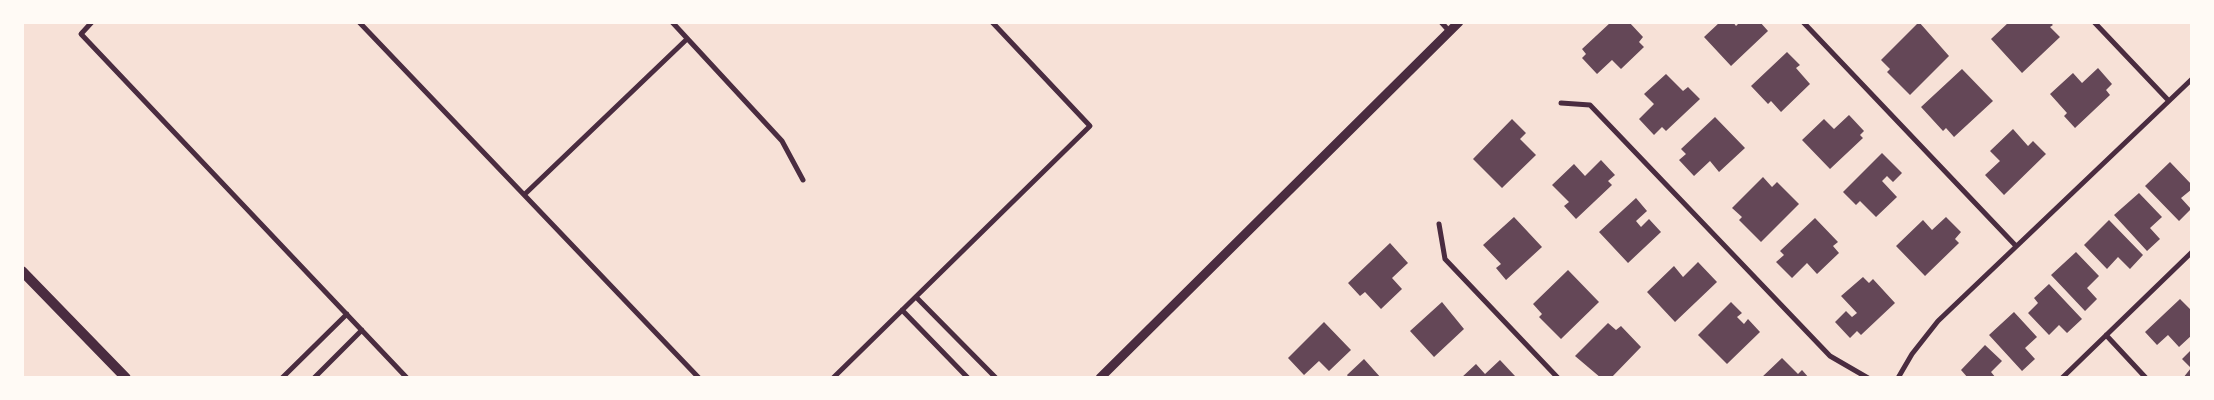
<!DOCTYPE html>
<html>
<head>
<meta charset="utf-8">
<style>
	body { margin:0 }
	#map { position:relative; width:2214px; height:400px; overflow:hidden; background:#f7e1d7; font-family:Jost,sans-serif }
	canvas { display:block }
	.frame { position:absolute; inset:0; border:24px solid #fffaf5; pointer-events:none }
</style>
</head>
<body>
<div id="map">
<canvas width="2214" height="400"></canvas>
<div class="frame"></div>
</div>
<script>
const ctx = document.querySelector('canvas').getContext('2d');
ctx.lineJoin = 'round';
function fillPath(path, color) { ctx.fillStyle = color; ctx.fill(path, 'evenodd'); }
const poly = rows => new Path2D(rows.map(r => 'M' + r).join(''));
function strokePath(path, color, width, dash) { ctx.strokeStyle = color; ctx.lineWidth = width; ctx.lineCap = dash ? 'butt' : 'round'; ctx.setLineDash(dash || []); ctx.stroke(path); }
fillPath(poly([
	[1611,22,1629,22,1643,37,1639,42,1644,47,1621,69,1612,60,1597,74,1582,58,1586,54,1582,49],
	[1720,22,1733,22,1736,26,1740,22,1760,22,1768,31,1731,66,1704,37],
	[1919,22,1949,56,1910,95,1887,72,1890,69,1881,60],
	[2009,22,2050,22,2053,25,2050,27,2060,37,2022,73,1991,39],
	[1787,52,1800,65,1796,68,1810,84,1781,112,1771,101,1768,104,1751,86],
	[2098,68,2112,84,2106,90,2110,95,2075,128,2064,116,2067,113,2050,94,2073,73,2082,83],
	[1962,69,1993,101,1954,137,1946,128,1943,131,1921,107],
	[1666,74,1683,91,1688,87,1700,99,1666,131,1662,127,1654,135,1639,119,1654,104,1644,94],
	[1849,115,1864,131,1860,135,1863,138,1830,169,1802,140,1824,119,1834,129],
	[1715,117,1745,148,1719,172,1710,161,1694,176,1679,160,1686,154,1681,149],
	[1512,119,1526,133,1520,139,1536,155,1502,188,1473,159],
	[2013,129,2028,146,2033,141,2046,154,2004,195,1985,175,2000,161,1990,151],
	[1882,153,1902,173,1893,182,1887,176,1882,181,1897,197,1876,217,1860,201,1856,205,1843,192],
	[1601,160,1615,175,1608,181,1612,185,1576,219,1564,206,1569,202,1552,185,1574,164,1585,176],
	[2170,162,2192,185,2192,189,2181,198,2191,209,2179,221,2145,186],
	[1763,177,1772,187,1777,182,1799,204,1761,242,1739,220,1742,217,1732,208],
	[2139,193,2162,217,2150,228,2160,239,2147,251,2114,215],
	[1636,198,1647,211,1636,221,1641,227,1649,219,1661,232,1628,263,1599,232],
	[1514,217,1542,247,1506,280,1496,268,1501,264,1483,245],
	[1946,217,1961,232,1955,239,1959,243,1925,276,1896,246,1923,220,1932,230],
	[1815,218,1838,242,1833,246,1839,253,1817,274,1807,263,1792,278,1776,262,1784,255,1780,251],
	[2109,220,2143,255,2130,269,2118,257,2107,269,2084,245],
	[1390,243,1408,263,1392,278,1402,289,1381,309,1365,292,1360,296,1348,283],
	[2076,252,2099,276,2087,288,2097,299,2085,311,2051,275],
	[1698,262,1717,282,1675,322,1647,292,1674,266,1683,277],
	[1568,270,1599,302,1561,339,1539,317,1542,314,1533,304],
	[1863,277,1869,283,1873,279,1895,303,1861,335,1857,331,1850,338,1835,322,1846,311,1852,317,1857,313,1841,296],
	[2049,284,2082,319,2067,333,2059,325,2049,335,2028,313,2038,303,2034,298],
	[2180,299,2192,311,2192,335,2179,347,2168,335,2157,345,2145,332],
	[1442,302,1464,329,1434,357,1410,331],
	[1731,302,1742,313,1737,317,1744,324,1748,319,1760,332,1727,364,1698,335],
	[2014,312,2037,337,2025,348,2035,359,2022,371,1989,335],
	[1324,322,1351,350,1329,371,1319,361,1304,375,1288,358],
	[1608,323,1616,330,1621,326,1641,347,1611,378,1601,378,1575,356],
	[1985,345,2002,361,1991,372,1996,378,1968,378,1961,370],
	[2192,349,2192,378,2183,378,2191,368,2182,359],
	[1782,358,1798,374,1802,370,1809,378,1761,378],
	[1364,359,1381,378,1349,378,1347,375],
	[1500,360,1515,376,1513,378,1461,378,1476,364,1485,374]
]), '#644757');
strokePath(poly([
	[92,22,81,34,407,378],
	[359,22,699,378],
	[672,22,782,141,803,180],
	[1441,22,1450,32],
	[1803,22,2016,246],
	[2094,22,2169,101],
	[1561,103,1590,105,1830,356,1868,378],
	[525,194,687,39],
	[1439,224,1445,259,1558,378],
	[916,297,996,378],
	[902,310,968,378],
	[2106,335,2146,378],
	[282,378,347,314],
	[314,378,362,330],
	[833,378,1090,126,992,22],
	[1898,378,1912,354,1938,321,2192,79],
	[2062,378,2192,252]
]), '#4a2c40', 5);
strokePath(poly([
	[1100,378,1459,22]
]), '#4a2c40', 9);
strokePath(poly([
	[22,271,126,378]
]), '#4a2c40', 10);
</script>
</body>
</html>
